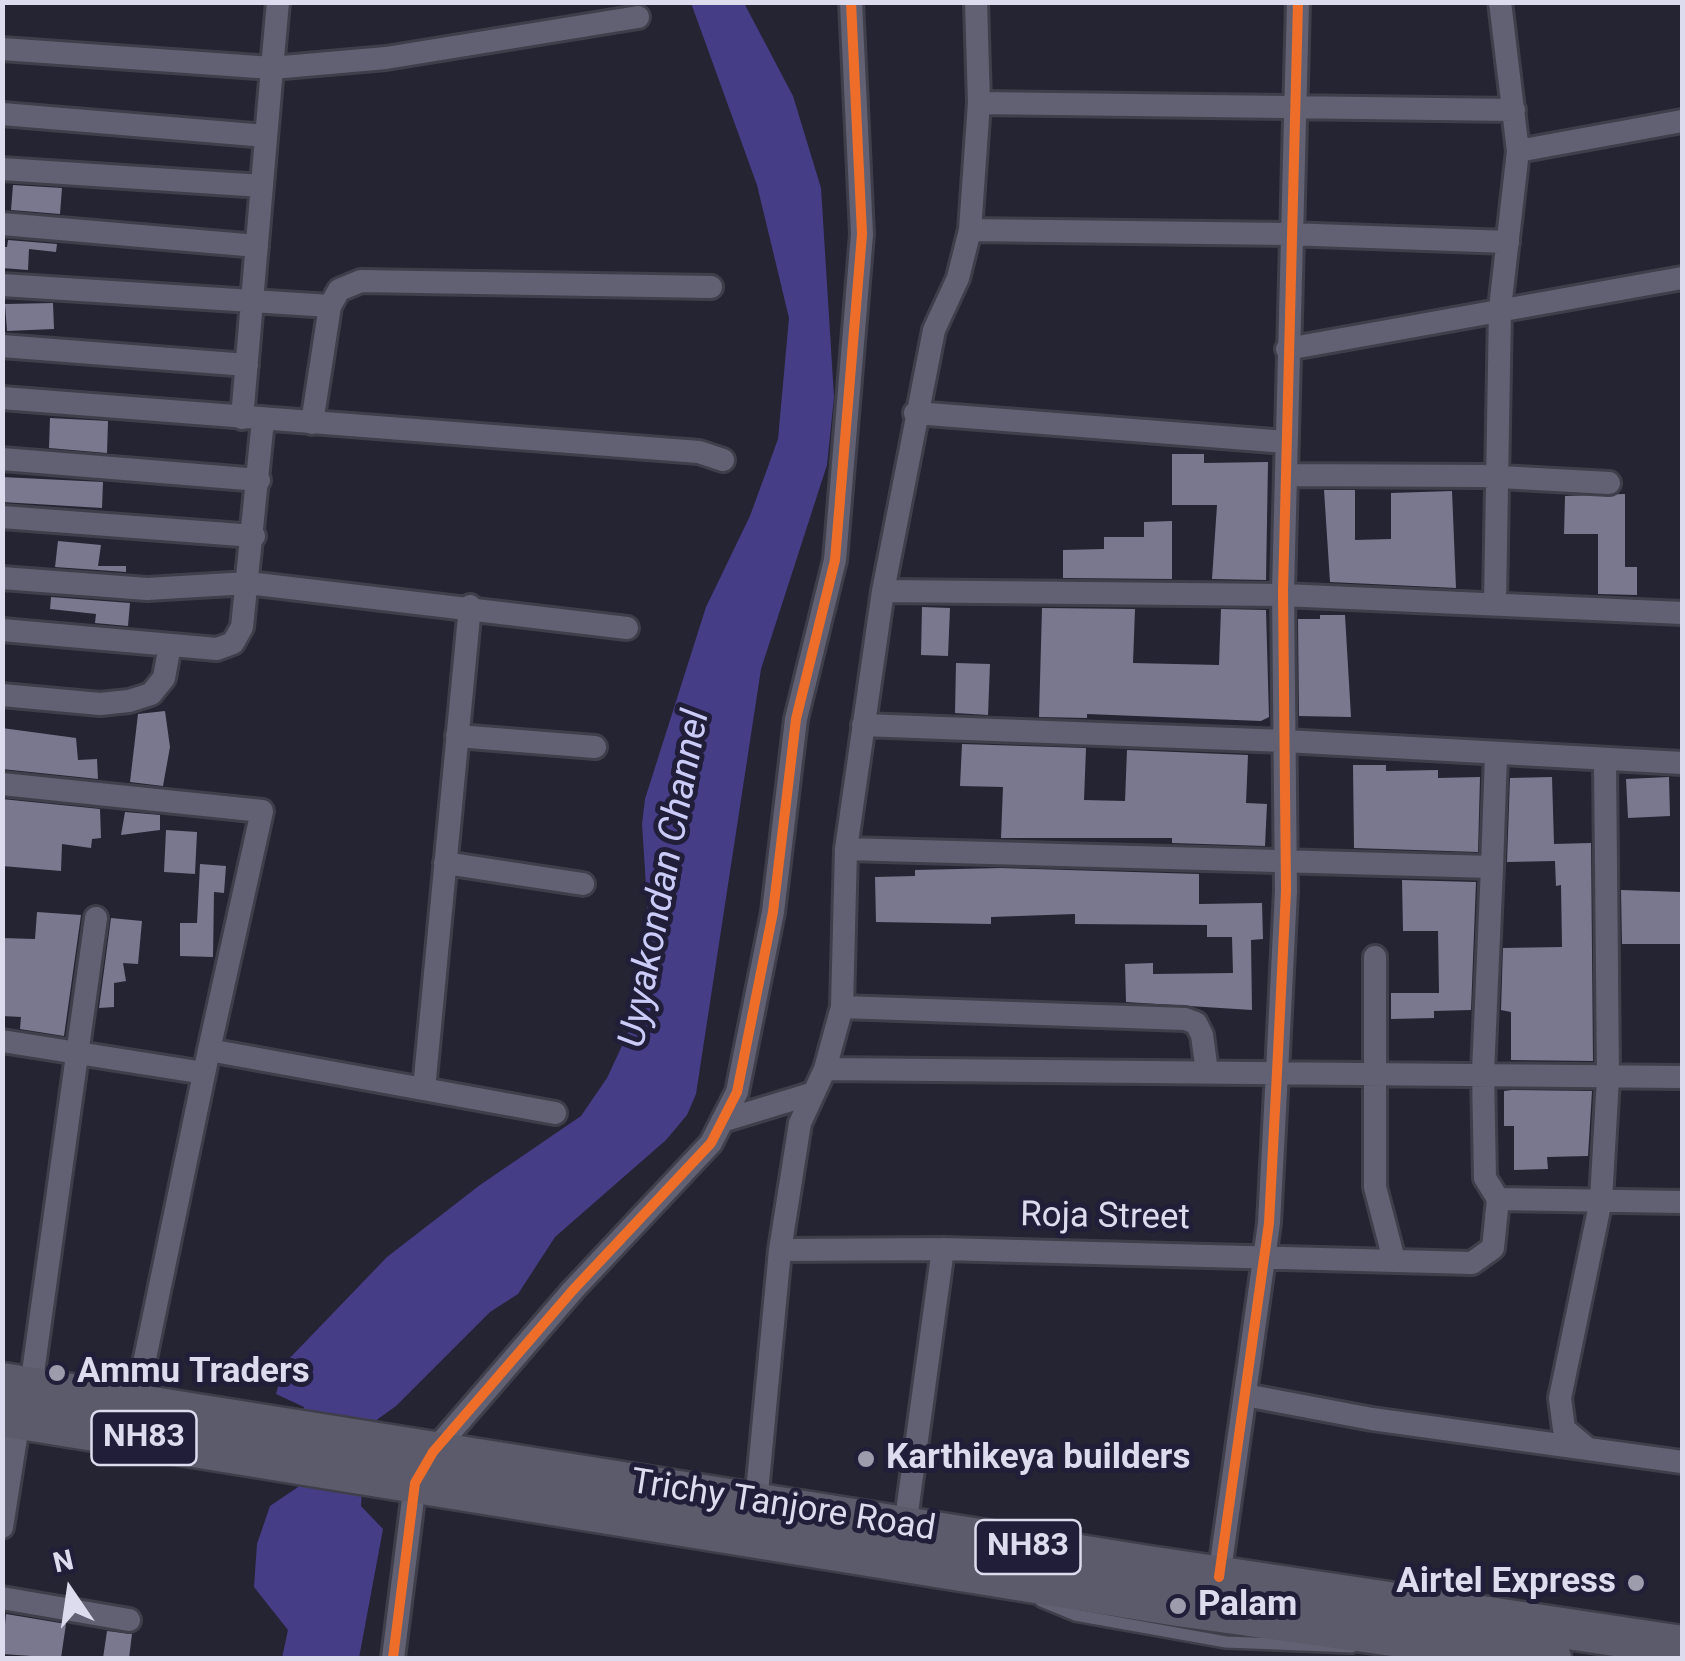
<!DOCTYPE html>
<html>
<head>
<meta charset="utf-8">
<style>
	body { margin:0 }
	#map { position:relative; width:1685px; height:1661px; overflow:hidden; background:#252432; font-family:Roboto,sans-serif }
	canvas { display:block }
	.frame { position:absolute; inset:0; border:5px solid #dcdcee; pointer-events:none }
	.north { position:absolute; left:20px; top:1541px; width:100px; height:100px; -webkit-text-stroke:8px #201e38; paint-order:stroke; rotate:347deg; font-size:28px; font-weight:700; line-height:40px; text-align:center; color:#dcdcee }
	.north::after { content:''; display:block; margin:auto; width:35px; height:45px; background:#dcdcee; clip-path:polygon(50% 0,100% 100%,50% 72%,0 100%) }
</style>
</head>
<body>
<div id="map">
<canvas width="1685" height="1661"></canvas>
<div class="frame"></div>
<div class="north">N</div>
</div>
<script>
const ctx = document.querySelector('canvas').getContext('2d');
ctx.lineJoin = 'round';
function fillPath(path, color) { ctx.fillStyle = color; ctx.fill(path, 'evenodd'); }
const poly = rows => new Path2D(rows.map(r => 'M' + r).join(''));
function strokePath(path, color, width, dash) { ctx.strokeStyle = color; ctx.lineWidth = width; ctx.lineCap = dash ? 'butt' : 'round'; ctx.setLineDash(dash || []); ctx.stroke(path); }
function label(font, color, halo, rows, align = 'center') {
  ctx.font = font + ' Roboto,sans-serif'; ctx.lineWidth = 10; ctx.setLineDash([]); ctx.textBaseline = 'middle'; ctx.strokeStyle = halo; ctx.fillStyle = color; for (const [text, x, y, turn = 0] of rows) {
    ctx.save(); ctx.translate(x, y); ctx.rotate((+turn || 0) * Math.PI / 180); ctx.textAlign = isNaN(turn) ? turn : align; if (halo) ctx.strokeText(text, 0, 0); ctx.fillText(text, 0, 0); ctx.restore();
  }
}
fillPath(poly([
	[691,3,744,3,793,96,821,188,834,397,827,465,761,669,696,1094,687,1115,666,1140,555,1237,518,1294,490,1312,396,1406,371,1424,365,1434,361,1506,383,1529,359,1658,282,1658,288,1630,254,1587,257,1544,270,1506,304,1483,304,1407,276,1394,285,1363,387,1257,480,1185,581,1116,607,1078,635,1018,646,978,649,932,642,824,645,799,706,607,750,516,778,439,789,318,757,185]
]), '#463d87');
fillPath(poly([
	[13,185,62,188,60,214,11,210],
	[8,240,57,244,56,252,29,249,28,270,2,268,2,247,7,247],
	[53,303,54,329,7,331,5,304],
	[50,418,108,421,107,453,49,448],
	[1172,454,1204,454,1204,463,1268,462,1266,580,1212,579,1217,505,1172,505],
	[2,477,103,482,102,508,2,502],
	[1324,490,1355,490,1355,540,1391,539,1391,493,1452,491,1456,588,1330,582],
	[1625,494,1625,567,1637,567,1637,595,1598,594,1598,534,1564,534,1565,496],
	[1172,521,1172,579,1063,578,1063,550,1104,549,1104,537,1144,537,1144,522],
	[58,541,101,545,98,566,126,566,126,572,55,567],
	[51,597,130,603,128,626,95,623,96,614,50,609],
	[922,607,950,608,948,656,921,655],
	[1042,608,1135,609,1133,663,1219,665,1221,609,1266,610,1269,717,1261,721,1087,714,1087,718,1039,717],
	[1320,615,1345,615,1351,717,1299,716,1298,619,1320,619],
	[956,663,990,664,988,715,955,713],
	[165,711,170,747,163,786,130,782,138,714],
	[2,728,76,738,78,760,97,759,98,779,2,769],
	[962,744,1086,748,1084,800,1125,801,1127,750,1248,755,1246,803,1267,804,1265,846,1172,843,1172,838,1001,838,1003,787,960,786],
	[1353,765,1386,765,1386,771,1438,770,1438,778,1480,777,1478,852,1354,848],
	[1552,777,1554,844,1591,843,1593,1061,1511,1060,1511,1012,1501,1010,1503,948,1562,947,1561,885,1556,886,1555,861,1507,862,1510,778],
	[1669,777,1670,816,1628,818,1626,779],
	[2,799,100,809,101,838,92,839,91,848,62,844,61,871,2,866],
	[125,812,160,815,160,830,121,835],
	[166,830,197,832,195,874,164,872],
	[200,864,226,866,224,893,214,892,213,957,180,956,180,923,197,923],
	[1001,868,1199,874,1199,904,1262,903,1263,939,1251,940,1252,1010,1126,1002,1125,964,1153,963,1153,974,1233,973,1232,937,1207,937,1207,925,1075,924,1075,914,991,917,991,924,876,922,875,877,915,876,915,870],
	[1402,880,1476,882,1471,1010,1434,1011,1434,1018,1391,1019,1391,993,1439,993,1438,931,1403,931],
	[1621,890,1682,892,1682,944,1622,944],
	[37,912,81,915,64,1036,20,1029,21,1017,2,1016,2,938,35,939],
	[111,918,142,921,138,964,123,963,126,981,114,983,114,1007,99,1008],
	[1512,1090,1592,1091,1588,1156,1547,1157,1548,1169,1514,1170,1514,1126,1504,1126,1504,1091],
	[6,1614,66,1624,61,1658,2,1654],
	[107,1631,132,1634,129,1658,103,1658]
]), '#79788e');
const lane = poly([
	[1041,1601,1075,1615,1226,1642,1352,1647]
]);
const street = poly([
	[278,2,272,68,386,58,638,17],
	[2,49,272,68,242,418],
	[979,103,1514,110],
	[2,114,266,136],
	[1518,151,1682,121],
	[2,169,262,186],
	[2,224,257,246],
	[970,230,1288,234,1508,242],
	[2,285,330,306],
	[2,346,247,365],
	[1287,349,1682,278],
	[2,398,699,452,723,460],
	[915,413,1286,442],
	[312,423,330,306,339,290,361,281,711,287],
	[2,459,259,480],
	[1286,475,1482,476,1609,483],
	[2,517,254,536],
	[2,578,147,589,248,583,627,628],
	[883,591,1283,595,1682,613],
	[1495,602,1500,308,1518,151,1500,2],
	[2,630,217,649,233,643,242,627,263,420],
	[2,695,100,704,129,701,151,694,164,678,170,645],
	[863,725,1285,741,1682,763],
	[457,736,595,747],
	[1605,762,1608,1078,1601,1200,1560,1398,1564,1429,1588,1449,1682,1462],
	[2,784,262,811,209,1050],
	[846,849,1492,867,1483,1072,1485,1178,1498,1199,1682,1202],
	[445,863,583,884],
	[1492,867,1496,755],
	[1375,957,1375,1187,1394,1260],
	[842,1007,1185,1019,1196,1023,1202,1035,1207,1072],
	[2,1041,204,1073],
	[825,1069,1682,1077],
	[424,1089,470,606],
	[722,1121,814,1093],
	[780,1250,943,1249,1472,1263,1493,1248,1498,1199],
	[31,1387,96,918],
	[1245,1395,1372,1419,1588,1449],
	[136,1402,209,1050,555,1113],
	[756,1503,780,1250,800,1123,825,1069,842,1007,846,849,883,591,934,330,958,278,970,230,979,103,976,2],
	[2,1527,19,1419],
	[905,1527,943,1249],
	[1219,1577,1269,1223,1277,1072,1286,891,1283,591,1298,2],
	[2,1598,129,1620],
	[393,1658,415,1483,433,1452,573,1290,711,1143,737,1092,773,912,796,719,835,560,862,234,851,2]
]);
const highway = poly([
	[2,1383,1148,1566,1682,1646],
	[2,1416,1178,1606,1551,1658]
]);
strokePath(lane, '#3f3f4b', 16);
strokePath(street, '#3f3f4b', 28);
strokePath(highway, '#3f3f4b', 45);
strokePath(lane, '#626173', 11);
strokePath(street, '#626173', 22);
strokePath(highway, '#5c5b6b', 40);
strokePath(poly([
	[1219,1577,1269,1223,1277,1072,1286,891,1283,591,1298,2],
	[393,1658,415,1483,433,1452,573,1290,711,1143,737,1092,773,912,796,719,835,560,862,234,851,2]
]), '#ee6e29', 10);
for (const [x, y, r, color] of [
	[57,1373,10,"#9c9cac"],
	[866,1459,10,"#9c9cac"],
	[1636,1583,10,"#9c9cac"],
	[1178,1606,10,"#9c9cac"]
]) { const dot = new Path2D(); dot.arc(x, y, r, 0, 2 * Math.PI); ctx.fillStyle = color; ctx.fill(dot); strokePath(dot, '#201e38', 4); }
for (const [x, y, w] of [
	[144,1438,105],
	[1028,1547,105]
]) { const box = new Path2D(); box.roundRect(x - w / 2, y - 27, w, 54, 8); ctx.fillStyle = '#201e38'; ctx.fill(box); strokePath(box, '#dcdcee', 2.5); }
label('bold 32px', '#dcdcee', null, [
	["NH83",144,1438],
	["NH83",1028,1547]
]);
label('35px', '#dcdcee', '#201e38', [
	["Roja Street",1105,1218,1],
	["Trichy Tanjore Road",783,1507,9]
]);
label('bold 35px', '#dcdcee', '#201e38', [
	["Ammu Traders",77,1373],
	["Karthikeya builders",886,1459],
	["Airtel Express",1616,1583,"right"],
	["Palam",1198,1606]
], 'left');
label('italic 38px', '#cbcbf8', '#201e38', [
	["Uyyakondan Channel",666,879,-79]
]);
</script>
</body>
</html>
